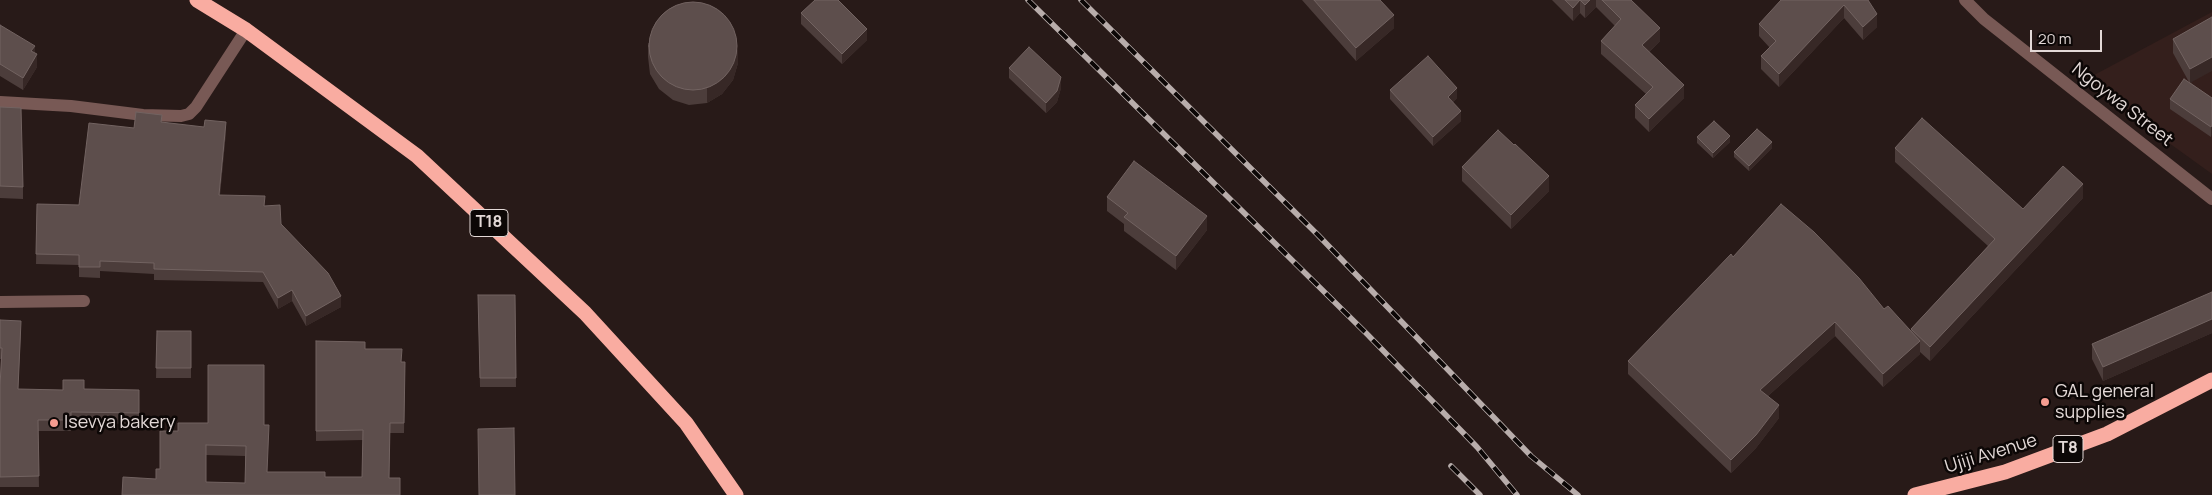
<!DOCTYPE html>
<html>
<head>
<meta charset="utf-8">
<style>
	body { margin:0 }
	#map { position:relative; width:2212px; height:495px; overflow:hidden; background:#281a18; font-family:Manrope,sans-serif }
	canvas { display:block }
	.scale { position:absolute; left:2030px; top:30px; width:72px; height:22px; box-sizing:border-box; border:2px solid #e3d9d7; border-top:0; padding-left:6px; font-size:15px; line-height:18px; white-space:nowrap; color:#e3d9d7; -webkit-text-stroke:4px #0c0706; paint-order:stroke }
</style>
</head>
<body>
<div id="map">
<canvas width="2212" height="495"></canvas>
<div class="scale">20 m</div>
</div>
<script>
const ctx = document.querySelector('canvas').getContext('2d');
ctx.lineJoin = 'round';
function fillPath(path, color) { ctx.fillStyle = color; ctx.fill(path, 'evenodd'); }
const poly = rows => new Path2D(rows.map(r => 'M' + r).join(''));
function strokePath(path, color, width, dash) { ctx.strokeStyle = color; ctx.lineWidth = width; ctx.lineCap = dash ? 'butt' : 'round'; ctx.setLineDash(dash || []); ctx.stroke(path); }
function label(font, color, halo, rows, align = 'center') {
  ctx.font = font + ' Manrope,sans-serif'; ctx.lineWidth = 5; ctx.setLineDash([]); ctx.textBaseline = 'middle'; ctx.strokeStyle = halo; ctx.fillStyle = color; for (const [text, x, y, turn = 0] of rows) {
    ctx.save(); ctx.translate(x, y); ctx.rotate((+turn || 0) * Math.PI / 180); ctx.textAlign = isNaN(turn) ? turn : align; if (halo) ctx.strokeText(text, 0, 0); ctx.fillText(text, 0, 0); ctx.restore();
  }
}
fillPath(poly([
	[2212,12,2212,174,2083,81]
]), '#341f1c');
strokePath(poly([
	[1965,0,1984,19,2212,199],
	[0,102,71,106,143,115,181,116,189,114,196,107,246,30],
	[0,302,84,301]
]), '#785955', 12);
strokePath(poly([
	[197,0,246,30,417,156,585,313,686,423,736,495],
	[1915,495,2005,472,2107,434,2212,380]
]), '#f9aca1', 15);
const rail = poly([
	[1028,0,1367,334,1477,447,1517,495],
	[1081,0,1318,235,1531,456,1578,495],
	[1451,466,1480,495]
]);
strokePath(rail, '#b8adab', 5.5);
strokePath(rail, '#0c0706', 4, [11]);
fillPath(poly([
	[1302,0,1380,0,1394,28,1356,61],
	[1552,0,1631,0,1660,41,1649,52,1684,98,1649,132,1635,118,1635,105,1646,94,1601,54,1601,41,1615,26,1596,7,1585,18,1580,13,1573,21],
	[1868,0,1877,27,1863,40,1844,18,1779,87,1761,69,1761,56,1770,48,1759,36,1759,24],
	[801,13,867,40,842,64,801,24],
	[2212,17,2191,83,2212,98,2211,137,2170,109,2170,99,2189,82,2173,53,2173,39],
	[0,25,35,53,37,67,23,90,0,76],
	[648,43,738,63,733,80,722,94,707,103,689,105,673,100,659,89,650,74,648,57],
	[1009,68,1061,88,1057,102,1046,113,1009,78],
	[1390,90,1457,98,1453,102,1461,121,1433,146,1390,99],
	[0,107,23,187,23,199,0,198],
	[162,122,226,132,220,195,265,206,281,224,341,307,306,326,292,301,278,309,263,282,154,280,154,274,100,271,100,278,79,277,79,265,36,264,37,204,79,205,134,128],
	[1697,137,1730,142,1713,158,1697,143],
	[1514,145,1549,191,1511,229,1462,181,1462,167],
	[1772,148,1749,171,1734,157,1734,152],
	[1895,148,2023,209,2083,198,1930,361,1920,352,1920,354,1883,387,1835,336,1768,396,1779,418,1756,448,1731,473,1628,374,1628,361,1733,257,1884,309,1911,331,1911,329,1988,246,1895,162],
	[1107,197,1207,230,1176,270,1124,231,1124,224,1107,211],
	[2212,292,2212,333,2103,381,2092,359,2092,344],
	[478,295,515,295,516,387,480,387],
	[0,320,21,332,18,389,63,390,84,389,139,390,139,424,71,423,71,431,38,431,39,487,0,487,0,386,1,359,0,359],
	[157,331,191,331,191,378,156,378],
	[316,341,365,349,402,362,405,362,404,433,390,433,389,478,400,495,156,479,160,469,178,431,264,425,267,472,325,477,362,477,363,440,316,441],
	[206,455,245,456,245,483,206,482]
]), '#4c3d3b');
fillPath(poly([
	[1580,0,1580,13,1573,21,1573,8],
	[1590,0,1596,0,1596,7,1585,18,1585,5],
	[1844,5,1844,18,1779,87,1779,74],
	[1877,14,1877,27,1863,40,1863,27],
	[1394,15,1394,28,1356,61,1356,48],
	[1660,28,1660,41,1642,58,1642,45],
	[867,29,867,40,842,64,842,54],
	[35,46,35,58,31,51],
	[738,49,738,63,733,80,722,94,707,103,707,88],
	[37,54,37,67,23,90,23,78],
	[2212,57,2212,71,2190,83,2190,69],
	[1061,77,1061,88,1057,102,1046,113,1046,103],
	[1684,85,1684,98,1649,132,1649,119],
	[1457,88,1457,98,1448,106,1448,97],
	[1461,111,1461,121,1433,146,1433,137],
	[226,122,226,132,219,205,219,195],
	[2212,125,2212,135,2211,137,2211,127],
	[1730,136,1730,142,1713,158,1713,153],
	[1772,142,1772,148,1749,171,1749,166],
	[1549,176,1549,191,1511,229,1511,215],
	[2083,184,2083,198,1930,361,1930,347],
	[1207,216,1207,230,1176,270,1176,256],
	[292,290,292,301,278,309,278,298],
	[341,296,341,307,306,326,306,316],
	[2212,319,2212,333,2103,381,2103,367],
	[1835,322,1835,336,1760,403,1760,390],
	[1920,341,1920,354,1883,387,1883,374],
	[1779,405,1779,418,1756,448,1731,473,1731,460]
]), '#372826');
const building = poly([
	[815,0,838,0,867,29,842,54,801,13,815,0],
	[1314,0,1380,0,1394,15,1356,48,1314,0],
	[1565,0,1590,0,1585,5,1580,0,1573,8,1565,0],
	[1602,0,1631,0,1660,28,1642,45,1684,85,1649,119,1635,105,1653,87,1601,41,1621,19,1602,0],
	[1781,0,1868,0,1877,14,1863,27,1844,5,1779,74,1761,56,1776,41,1759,24,1781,0],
	'649 46a44 44 0 1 1 88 0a44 44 0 1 1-88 0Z',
	[2212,17,2212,57,2190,69,2173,39,2212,17],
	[0,25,35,46,31,51,37,54,23,78,0,64,0,25],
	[1029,47,1061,77,1057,91,1046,103,1009,68,1029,47],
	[1428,56,1457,88,1448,97,1461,111,1433,137,1390,90,1428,56],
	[2184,79,2212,98,2212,125,2211,127,2170,99,2184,79],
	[0,107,21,108,23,187,0,186,0,107],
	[136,112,162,115,161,122,204,127,205,120,226,122,219,195,265,196,264,206,280,205,281,224,328,273,341,296,306,316,292,290,278,298,263,272,154,269,154,263,100,261,100,267,79,267,79,255,36,254,37,204,79,205,89,123,134,128,136,112],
	[1922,118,2023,209,2063,166,2083,184,1930,347,1911,329,1995,239,1895,148,1922,118],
	[1714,121,1730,136,1713,153,1697,137,1714,121],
	[1757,129,1772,142,1749,166,1734,152,1757,129],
	[1498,130,1514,145,1515,144,1549,176,1511,215,1462,167,1498,130],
	[1134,161,1207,216,1176,256,1124,217,1128,213,1107,197,1134,161],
	[1781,204,1814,232,1859,278,1884,309,1888,306,1920,341,1883,374,1835,322,1760,390,1779,405,1756,435,1731,460,1628,361,1731,254,1733,257,1781,204],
	[2212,292,2212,319,2103,367,2092,344,2212,292],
	[478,295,515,295,516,378,480,378,478,295],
	[0,320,21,321,18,389,63,390,63,380,84,380,84,389,139,390,139,413,71,412,71,420,38,420,39,476,0,477,0,386,2,348,0,348,0,320],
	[157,331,191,331,191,368,156,368,157,331],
	[316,341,365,342,365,349,402,349,401,362,405,362,404,423,390,423,389,478,400,478,400,495,122,495,123,477,156,479,156,469,160,469,160,431,178,431,178,423,208,423,208,365,264,365,264,425,269,425,267,472,325,472,325,477,362,477,363,430,316,431,316,341],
	[206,445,246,446,245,483,206,482,206,445],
	[514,428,515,495,479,495,478,429,514,428]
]);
fillPath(building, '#5d4e4c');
strokePath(building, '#726361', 1);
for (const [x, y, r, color] of [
	[2045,402,5,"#f59c90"],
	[54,423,5,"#f59c90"]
]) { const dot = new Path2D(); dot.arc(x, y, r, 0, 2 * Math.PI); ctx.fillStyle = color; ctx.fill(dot); strokePath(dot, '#0c0706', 2); }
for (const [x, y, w] of [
	[489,223,38],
	[2068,449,30]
]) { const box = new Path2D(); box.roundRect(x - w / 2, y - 13.5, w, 27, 4); ctx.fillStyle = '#0c0706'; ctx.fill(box); strokePath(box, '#e3d9d7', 1); }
label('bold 16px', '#e3d9d7', null, [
	["T18",489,223],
	["T8",2068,449]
]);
label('18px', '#e3d9d7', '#0c0706', [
	["Ngoywa Street",2122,105,38],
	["Ujiji Avenue",1991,454,-17]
]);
label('18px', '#e3d9d7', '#0c0706', [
	["GAL general",2055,392],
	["supplies",2055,413],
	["Isevya bakery",64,423]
], 'left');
</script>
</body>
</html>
